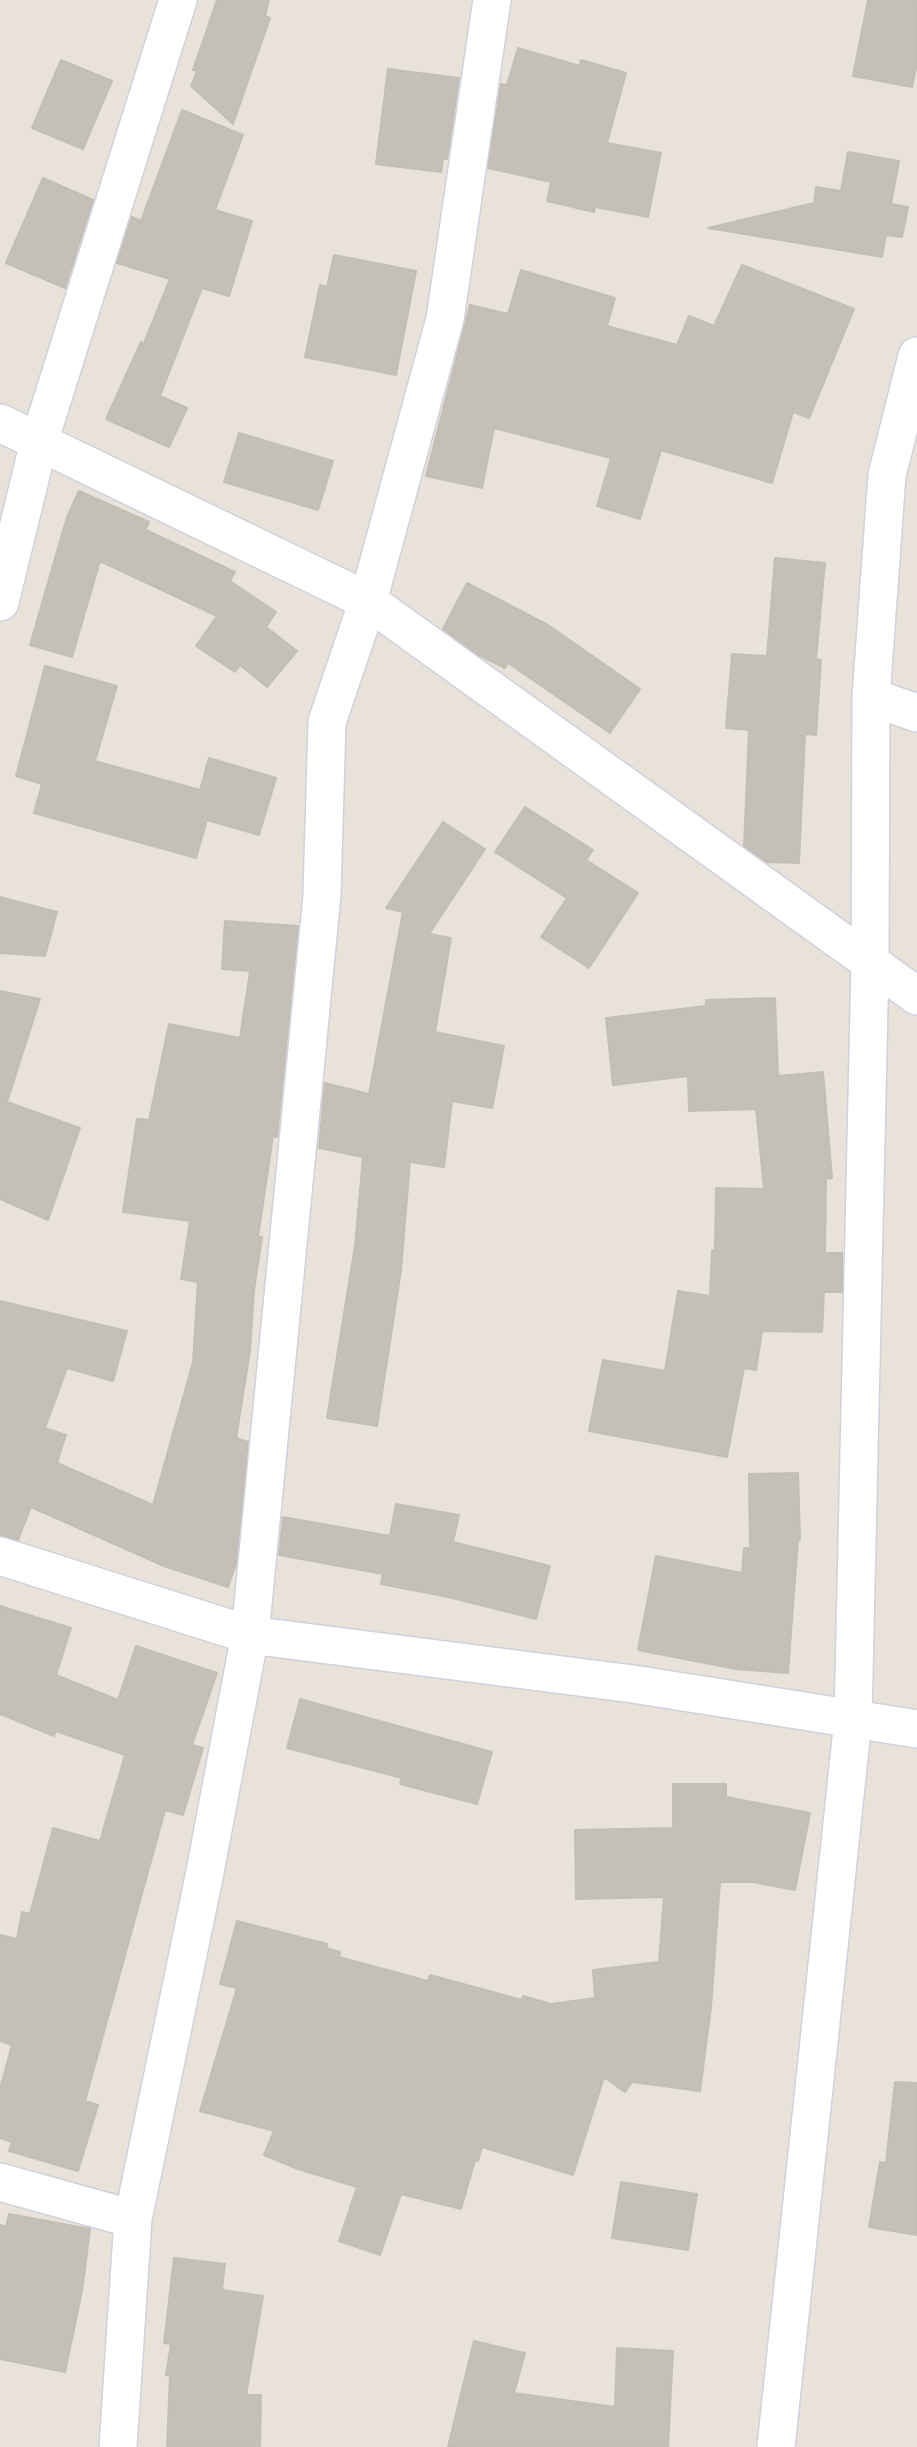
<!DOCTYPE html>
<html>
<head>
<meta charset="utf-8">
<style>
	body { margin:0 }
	canvas { display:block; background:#e8e2d9 }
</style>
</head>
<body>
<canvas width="917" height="2447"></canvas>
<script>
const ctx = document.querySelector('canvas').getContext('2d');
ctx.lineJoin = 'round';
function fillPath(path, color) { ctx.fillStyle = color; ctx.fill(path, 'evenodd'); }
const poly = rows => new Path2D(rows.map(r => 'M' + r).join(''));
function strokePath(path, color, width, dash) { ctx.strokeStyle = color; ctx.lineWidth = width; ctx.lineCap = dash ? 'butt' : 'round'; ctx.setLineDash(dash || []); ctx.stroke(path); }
const building = poly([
	[217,0,269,0,265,16,270,18,233,124,191,86,197,71,193,70,217,0],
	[868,0,917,0,917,64,912,87,853,76,868,0],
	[518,48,580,66,581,60,626,73,607,143,661,153,648,217,595,207,594,212,547,201,551,182,488,168,501,84,507,85,518,48],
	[61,60,112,81,83,149,32,128,61,60],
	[388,69,459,78,447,159,443,158,441,172,376,164,388,69],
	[182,110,243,135,215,210,252,221,229,296,202,288,160,396,187,408,169,447,106,419,141,342,144,343,170,279,117,263,132,217,141,221,182,110],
	[848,152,899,161,891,204,908,207,902,237,886,235,882,257,708,228,814,203,816,187,841,191,848,152],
	[43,178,93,200,65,288,6,263,43,178],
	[334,255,416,271,396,375,305,357,320,285,327,287,334,255],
	[742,265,854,309,809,418,793,412,772,483,661,450,640,519,597,506,611,458,494,428,482,488,426,476,470,305,508,314,521,270,615,298,607,326,677,345,689,316,714,326,742,265],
	[239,433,333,461,318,510,224,482,239,433],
	[79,491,149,522,146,530,235,572,230,581,276,612,266,627,297,651,267,687,240,665,235,672,196,646,217,616,100,561,72,657,30,645,67,517,79,491],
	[775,558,825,563,816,659,821,660,816,735,805,734,799,863,767,862,744,846,749,730,726,728,732,654,767,656,775,558],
	[467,583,548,625,640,689,610,733,508,663,505,668,477,654,443,629,467,583],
	[45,666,117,686,95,761,200,790,209,758,276,778,259,835,207,820,196,858,34,813,42,784,16,776,45,666],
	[525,807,593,850,586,860,638,893,589,968,541,937,567,898,495,852,525,807],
	[443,822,485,849,429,934,451,938,435,1032,504,1046,492,1108,452,1101,444,1167,410,1162,401,1270,377,1426,327,1418,355,1246,363,1157,319,1148,325,1083,369,1094,403,912,386,908,443,822],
	[0,897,57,912,45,956,0,953,0,897],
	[225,921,298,926,277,1137,273,1136,258,1237,262,1237,254,1290,250,1351,236,1438,248,1442,236,1564,228,1587,164,1566,31,1507,18,1540,0,1536,0,1301,127,1331,113,1381,67,1368,45,1428,66,1435,57,1463,153,1505,193,1362,198,1282,181,1279,190,1221,123,1212,137,1119,149,1120,169,1024,240,1038,250,971,222,969,225,921],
	[0,991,40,999,7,1102,80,1128,48,1220,0,1199,0,991],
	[775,998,778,1076,823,1072,832,1178,826,1179,825,1253,842,1253,842,1292,824,1292,822,1332,762,1331,756,1370,744,1368,727,1457,589,1431,603,1360,665,1371,678,1291,710,1296,712,1250,715,1250,716,1188,764,1189,756,1109,689,1111,688,1076,613,1085,606,1018,706,1006,706,1000,775,998],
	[798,1473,800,1540,798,1540,788,1673,736,1669,638,1650,656,1556,742,1573,744,1548,750,1548,749,1474,798,1473],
	[396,1504,459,1515,453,1542,550,1566,536,1619,448,1597,381,1584,383,1574,279,1555,283,1517,390,1536,396,1504],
	[0,1606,71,1628,56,1675,118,1700,136,1646,217,1673,192,1745,203,1748,183,1815,165,1810,85,2101,98,2105,78,2171,9,2151,12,2142,0,2138,0,2089,12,2045,0,2041,0,1935,17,1939,22,1912,30,1914,53,1828,100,1841,125,1755,56,1731,54,1736,0,1714,0,1606],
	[300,1699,492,1752,477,1804,400,1784,402,1778,287,1748,300,1699],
	[673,1784,726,1784,726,1797,810,1813,795,1890,753,1882,720,1882,711,2007,700,2091,632,2082,625,2092,604,2077,573,2175,482,2147,478,2161,475,2160,461,2209,401,2194,380,2255,339,2241,357,2187,298,2169,264,2155,274,2131,200,2111,237,1988,220,1984,237,1921,327,1944,326,1948,340,1952,339,1957,428,1981,430,1975,522,2000,523,1996,551,2004,595,1998,593,1970,659,1962,664,1897,576,1899,575,1830,673,1828,673,1784],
	[895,2082,917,2083,917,2235,869,2227,880,2162,886,2163,895,2082],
	[621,2182,697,2194,688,2250,612,2238,621,2182],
	[9,2214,90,2229,82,2291,65,2372,0,2359,0,2225,6,2227,9,2214],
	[174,2258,225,2264,222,2290,263,2296,246,2395,261,2395,260,2447,167,2447,170,2376,166,2375,171,2344,164,2343,174,2258],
	[474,2341,525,2353,514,2393,615,2407,617,2348,673,2351,668,2447,448,2447,474,2341]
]);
fillPath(building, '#c4c0b8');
strokePath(building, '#c3beb4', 2);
const minor = poly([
	[0,423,368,601,917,996],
	[0,602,39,442,178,0],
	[871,697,917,713],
	[0,1556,250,1635,633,1684,917,1729],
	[0,2182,133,2219],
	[118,2447,133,2219,204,1877,250,1635,322,895,327,722,368,601,445,319,492,0],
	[776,2447,853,1720,870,963,871,697,887,475,917,356]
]);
strokePath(minor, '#cfd1df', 40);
strokePath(minor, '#fff', 37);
</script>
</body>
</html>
